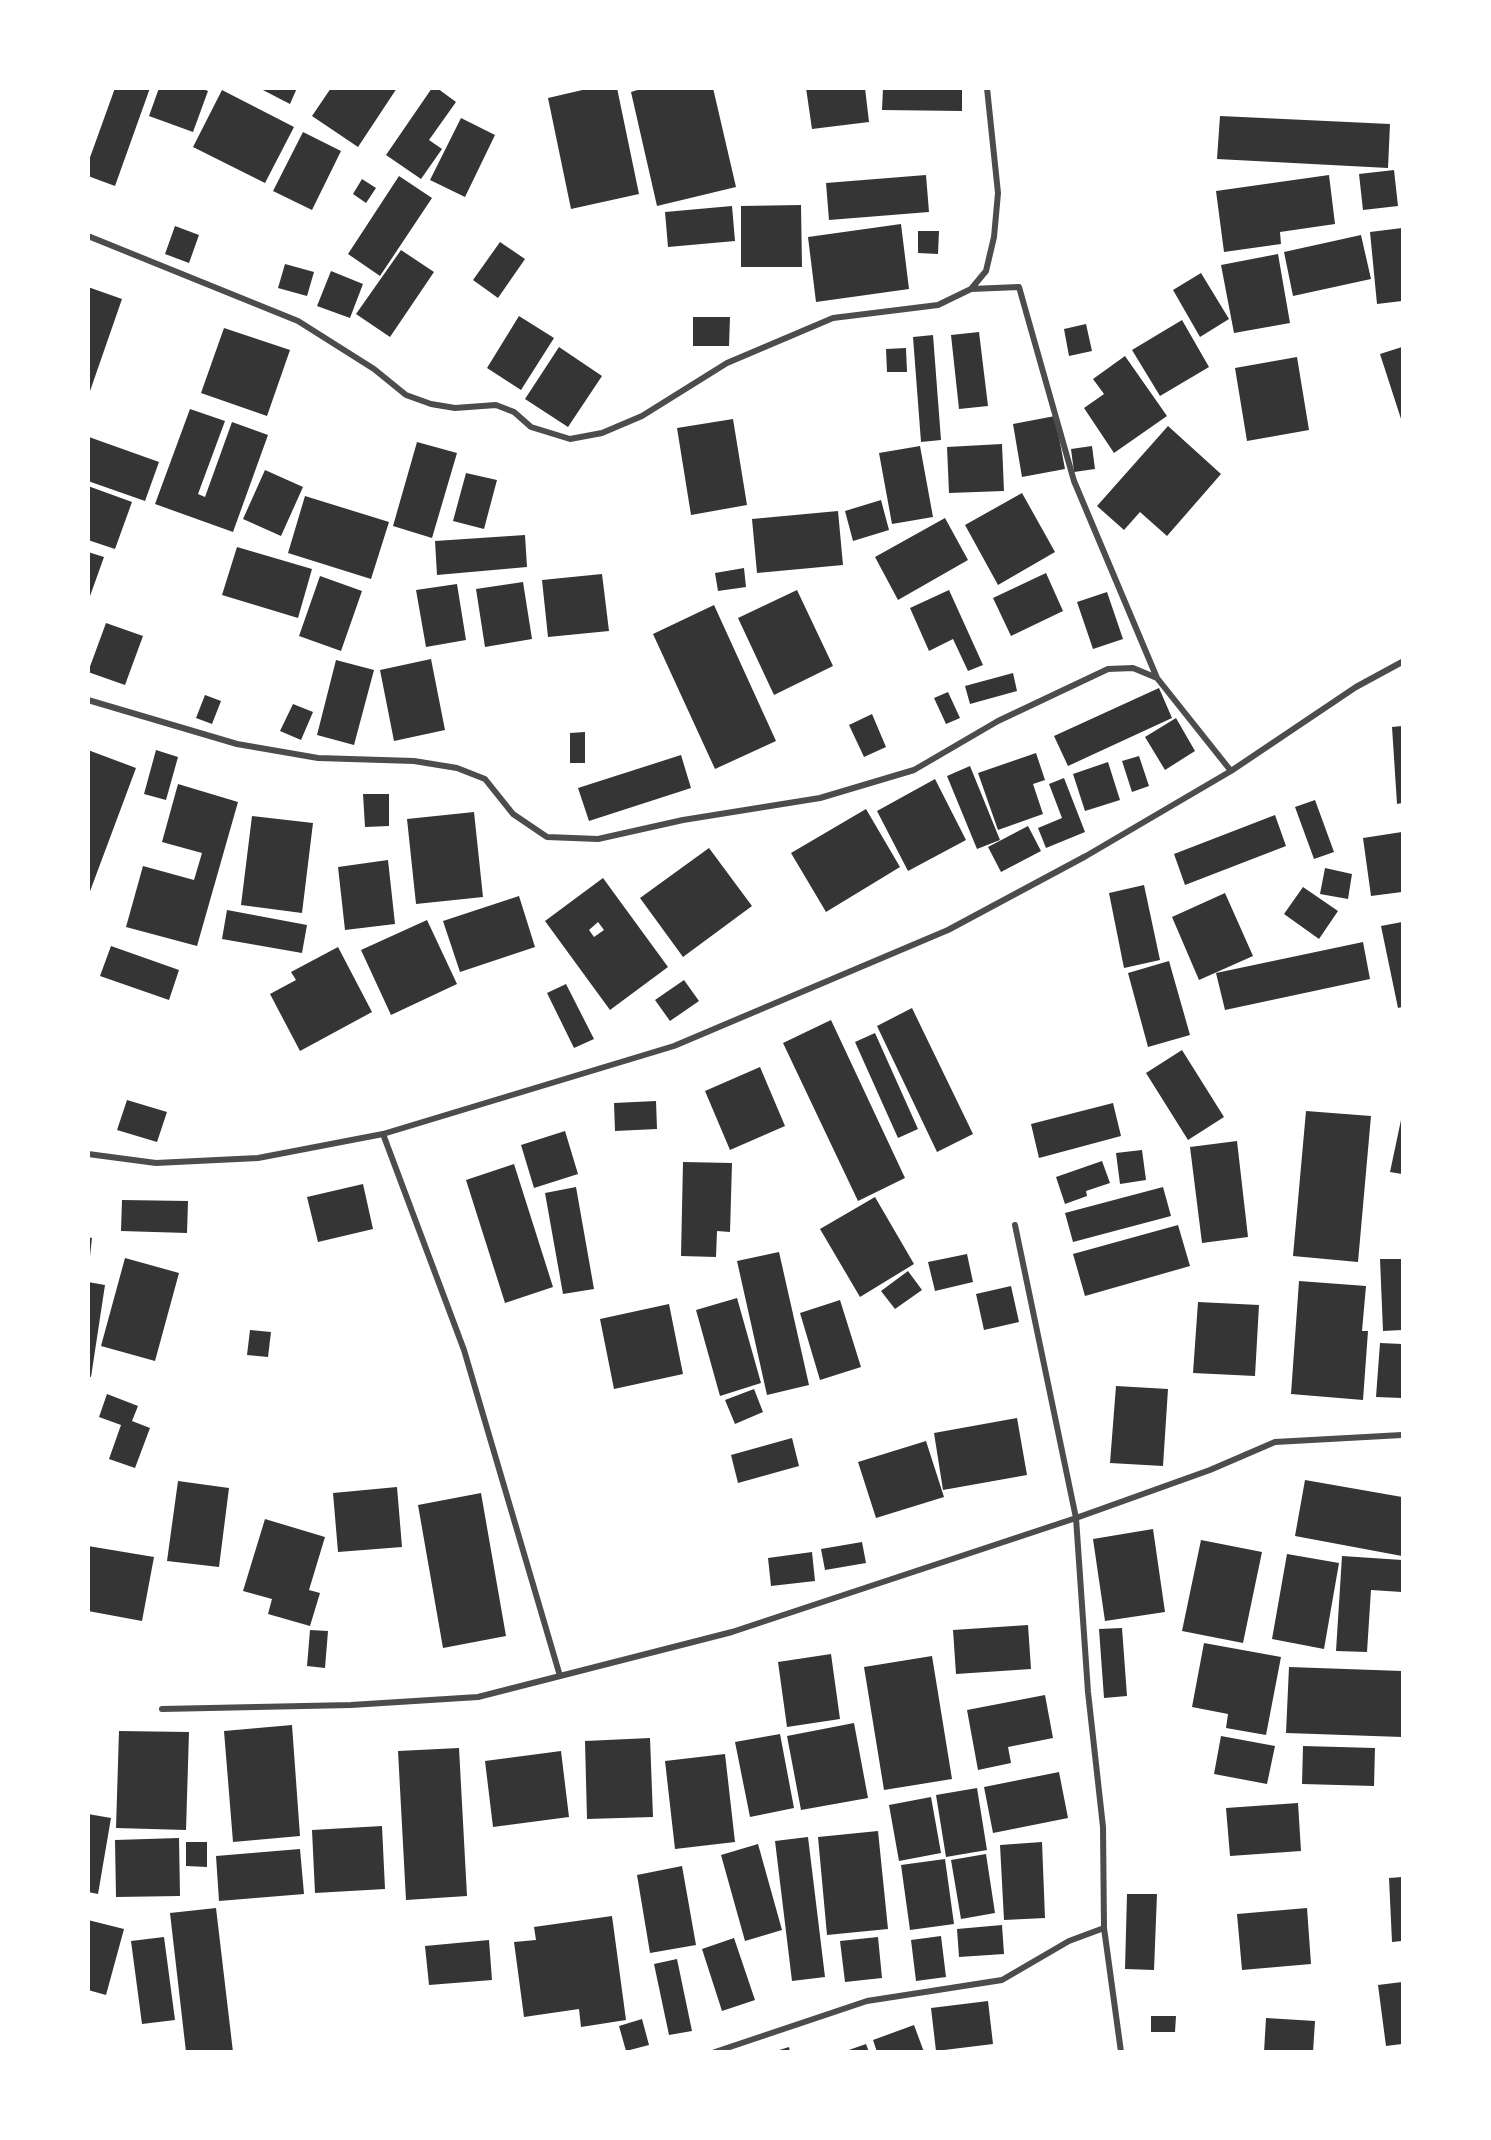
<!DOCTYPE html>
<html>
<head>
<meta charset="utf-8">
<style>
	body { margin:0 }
	#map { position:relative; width:1491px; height:2140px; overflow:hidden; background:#fff; font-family:"Libre Baskerville",serif }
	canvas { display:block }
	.frame { position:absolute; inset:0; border:90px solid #fff; pointer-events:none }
</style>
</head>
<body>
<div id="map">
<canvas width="1491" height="2140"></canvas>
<div class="frame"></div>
</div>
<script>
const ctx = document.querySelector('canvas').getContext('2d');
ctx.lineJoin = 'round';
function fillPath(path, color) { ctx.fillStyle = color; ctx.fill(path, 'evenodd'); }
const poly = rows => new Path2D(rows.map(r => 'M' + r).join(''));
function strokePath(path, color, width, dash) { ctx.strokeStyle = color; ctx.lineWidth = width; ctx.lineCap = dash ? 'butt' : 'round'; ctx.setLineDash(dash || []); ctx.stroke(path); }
fillPath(poly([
	[115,88,150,88,115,186,88,176,88,163],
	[159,88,201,88,208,91,193,132,149,116],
	[259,88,297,88,290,104],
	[331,88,397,88,358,147,312,116],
	[432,88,437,88,456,102,429,140,442,149,421,179,386,155],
	[591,88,617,88,639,194,571,209,548,98],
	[644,88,713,88,736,187,657,206,631,92],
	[806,88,865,88,869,122,812,129],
	[883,88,962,88,962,111,882,110],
	[222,90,294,127,265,183,193,147],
	[1220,116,1390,124,1388,168,1217,159],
	[461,118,495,135,465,197,430,180],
	[303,132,341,151,312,210,273,191],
	[1394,170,1398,206,1363,210,1359,174],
	[926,175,929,212,829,220,826,183],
	[1329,175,1335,224,1280,232,1281,244,1224,252,1216,191],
	[399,176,432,198,380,276,348,254],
	[362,179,376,188,366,203,353,194],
	[801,205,802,267,741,267,741,206],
	[732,206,735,241,668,247,665,212],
	[901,224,909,289,816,302,808,237],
	[175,226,199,235,189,263,165,254],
	[1402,228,1402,301,1377,304,1370,232],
	[918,231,939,231,938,254,918,253],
	[1361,235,1371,279,1293,296,1284,252],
	[500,242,525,259,498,298,473,280],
	[401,250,434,272,390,337,356,314],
	[1278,254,1290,323,1234,333,1221,265],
	[285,264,314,272,307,296,278,288],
	[331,271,363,284,350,318,317,306],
	[1201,273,1229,319,1200,337,1173,290],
	[88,287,122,299,89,394,88,394],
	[519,316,554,338,521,390,487,368],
	[693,317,730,317,729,346,693,346],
	[1182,320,1209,367,1160,396,1132,350],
	[1086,324,1092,351,1069,356,1064,329],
	[224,328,290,350,267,416,201,393],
	[979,332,988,406,959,409,951,335],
	[933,335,941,440,921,442,913,337],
	[559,347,602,376,568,427,525,399],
	[1402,347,1402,422,1380,354],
	[906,348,907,372,887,372,886,349],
	[1125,356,1167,416,1114,453,1084,408,1104,394,1093,379],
	[1297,357,1309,430,1247,441,1235,368],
	[190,409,225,421,198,494,205,497,232,422,268,435,233,532,155,504],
	[1055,416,1065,469,1022,477,1013,424],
	[733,419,747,505,691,515,677,428],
	[1168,426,1221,474,1167,536,1140,512,1124,530,1097,506],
	[89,437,159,462,145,501,88,481],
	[417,442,457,453,432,538,393,526],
	[1002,444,1004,491,949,493,947,447],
	[920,446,933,517,892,524,879,453],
	[1092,446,1095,469,1074,472,1071,449],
	[265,470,303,487,281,536,243,519],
	[466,473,497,480,484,529,453,521],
	[88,486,132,502,115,549,88,540],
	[1022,493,1055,552,998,585,965,525],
	[305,496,389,522,371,579,288,553],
	[881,500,889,530,853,541,845,511],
	[838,511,843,565,757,573,752,519],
	[945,518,968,560,898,600,875,557],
	[525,535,527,567,437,575,435,541],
	[237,547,312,569,298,618,222,595],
	[88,552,104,557,89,599,88,599],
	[744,568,746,587,718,591,715,573],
	[1046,573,1063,611,1011,636,993,598],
	[602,574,609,631,548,637,542,580],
	[320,576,362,591,341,651,299,636],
	[523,582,532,639,485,647,476,589],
	[457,584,466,640,426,647,416,590],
	[797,590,833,666,774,695,738,618],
	[949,590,983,665,968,671,953,639,929,651,910,608],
	[1107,592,1123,639,1093,649,1077,602],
	[714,605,776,741,715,769,653,634],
	[106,623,143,636,125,685,88,672],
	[431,659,445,730,394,741,380,670],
	[336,660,374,670,354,745,317,735],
	[1013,673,1017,691,970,704,965,686],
	[1159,688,1172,718,1068,766,1054,736],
	[948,692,960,718,946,724,934,698],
	[205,695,221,701,212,724,196,718],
	[293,704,313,712,301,740,280,731],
	[872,714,886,747,864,757,849,725],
	[1176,718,1195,751,1165,770,1145,737],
	[1402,726,1402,803,1397,804,1392,727],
	[585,732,585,763,570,763,570,733],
	[88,750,136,768,89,894,88,894],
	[156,750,178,757,166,800,144,794],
	[1036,753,1045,780,1033,784,1043,814,998,830,978,773],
	[681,755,691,788,589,821,578,788],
	[1139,756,1149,786,1132,792,1122,761],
	[1108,762,1120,800,1085,811,1073,774],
	[970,766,1000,840,977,849,947,776],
	[1064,778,1085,832,1046,848,1038,828,1062,818,1049,784],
	[935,779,966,840,908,871,877,811],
	[178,784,238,802,197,946,126,927,143,866,194,880,202,853,162,842],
	[363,794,389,794,389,826,365,827],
	[1315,800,1334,852,1314,859,1295,807],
	[866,809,900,867,826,912,791,853],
	[474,812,483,897,416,904,407,819],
	[1275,815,1286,846,1185,885,1174,854],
	[252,816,313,823,302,913,241,905],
	[1028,826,1041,851,1001,872,988,847],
	[1402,832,1402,892,1371,896,1363,838],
	[709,848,752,906,683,957,640,898],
	[388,860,395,924,345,930,338,867],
	[1325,868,1352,874,1348,899,1320,894],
	[603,878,668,967,610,1010,545,921],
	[598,922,604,930,594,937,589,930],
	[1144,885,1160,960,1124,968,1109,893],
	[1303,887,1338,911,1319,939,1284,914],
	[1225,893,1253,956,1199,980,1172,917],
	[519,896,535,947,460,972,443,921],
	[227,910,307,925,302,953,222,939],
	[427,920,457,984,391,1015,361,950],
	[1402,922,1402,1007,1398,1008,1381,926],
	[1363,942,1370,979,1225,1010,1216,973],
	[111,946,179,970,169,1000,100,976],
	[338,947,372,1012,300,1051,270,994,296,980,291,972],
	[1169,961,1190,1035,1148,1047,1128,973],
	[684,980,699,1001,670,1021,655,1000],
	[566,984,594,1039,574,1048,547,993],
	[912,1008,973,1134,937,1152,877,1026],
	[831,1020,905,1178,858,1201,783,1043],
	[875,1033,918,1129,898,1138,855,1042],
	[1182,1050,1224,1117,1188,1140,1146,1073],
	[760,1067,785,1126,730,1150,705,1091],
	[127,1100,167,1112,157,1142,117,1130],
	[656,1101,657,1129,615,1131,614,1103],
	[1113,1103,1121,1136,1039,1158,1031,1124],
	[1306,1111,1371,1116,1358,1262,1293,1256],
	[1401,1120,1402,1120,1402,1174,1390,1172],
	[565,1131,578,1174,534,1188,521,1145],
	[1237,1141,1248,1237,1202,1243,1190,1147],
	[1142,1150,1146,1180,1120,1184,1116,1153],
	[1102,1161,1110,1183,1086,1191,1087,1196,1065,1204,1056,1177],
	[683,1162,732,1163,730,1232,717,1231,716,1257,681,1256],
	[514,1164,553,1287,505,1303,466,1180],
	[363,1184,373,1229,318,1242,307,1197],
	[576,1187,594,1289,563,1294,545,1193],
	[1163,1187,1171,1216,1073,1242,1065,1213],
	[875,1197,914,1264,860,1297,820,1229],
	[122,1200,188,1201,187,1233,121,1231],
	[1178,1225,1190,1266,1085,1296,1073,1254],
	[88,1237,92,1238,90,1256,88,1256],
	[779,1252,809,1385,767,1395,737,1261],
	[967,1254,973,1282,935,1291,928,1262],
	[125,1258,179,1273,155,1361,101,1346],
	[1380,1259,1402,1259,1402,1330,1383,1331],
	[908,1271,922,1290,895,1309,881,1291],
	[1299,1281,1366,1286,1362,1331,1368,1331,1363,1400,1291,1394],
	[88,1282,105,1285,91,1377,88,1376],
	[1011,1286,1019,1322,984,1330,976,1294],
	[737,1298,761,1383,720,1396,696,1310],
	[840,1300,861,1367,820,1380,800,1313],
	[1198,1302,1259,1305,1255,1376,1193,1373],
	[669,1304,683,1374,614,1389,600,1319],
	[250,1330,271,1332,268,1357,247,1355],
	[1380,1343,1402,1344,1402,1398,1376,1397],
	[1116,1386,1168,1389,1163,1466,1110,1463],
	[754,1389,763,1412,735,1424,725,1400],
	[107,1394,138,1406,132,1421,150,1428,135,1468,109,1459,121,1425,99,1417],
	[1017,1418,1027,1475,943,1490,934,1433],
	[792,1438,799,1466,738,1483,731,1455],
	[926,1441,944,1497,876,1518,858,1462],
	[1305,1480,1402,1497,1402,1556,1295,1536],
	[178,1481,229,1488,219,1567,167,1561],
	[397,1487,402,1547,338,1552,333,1493],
	[481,1493,506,1636,443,1648,418,1505],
	[265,1519,325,1537,309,1590,320,1593,310,1626,268,1614,272,1599,243,1591],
	[1153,1529,1165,1612,1105,1621,1093,1539],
	[1201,1540,1262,1552,1243,1643,1182,1631],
	[862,1542,866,1563,825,1570,821,1549],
	[88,1546,154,1557,142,1621,88,1611],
	[812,1552,815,1581,771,1586,768,1558],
	[1287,1554,1339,1563,1324,1649,1272,1639],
	[1342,1556,1402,1560,1402,1592,1371,1590,1367,1652,1336,1651],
	[1028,1625,1031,1669,956,1674,953,1630],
	[1122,1628,1127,1696,1104,1698,1099,1629],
	[310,1630,328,1631,325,1668,307,1666],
	[1204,1643,1281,1657,1266,1735,1226,1728,1228,1714,1192,1707],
	[831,1654,840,1719,787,1727,778,1662],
	[932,1656,952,1779,884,1790,864,1667],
	[1289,1667,1402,1671,1402,1737,1286,1733],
	[1045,1695,1053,1738,1008,1747,1011,1763,978,1770,967,1710],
	[854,1723,868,1798,801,1810,787,1736],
	[292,1725,300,1836,233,1842,224,1731],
	[119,1731,189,1732,186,1830,116,1828],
	[780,1734,794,1808,750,1817,735,1742],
	[1221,1736,1275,1746,1267,1784,1214,1774],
	[650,1738,653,1817,587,1819,585,1741],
	[1303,1746,1375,1748,1374,1786,1302,1784],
	[459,1748,467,1896,406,1900,398,1751],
	[561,1751,569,1817,493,1827,485,1761],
	[725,1754,735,1842,675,1849,665,1761],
	[1059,1772,1068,1818,993,1833,984,1787],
	[977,1788,987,1850,946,1857,936,1795],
	[931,1797,941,1853,899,1861,889,1805],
	[1298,1803,1301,1851,1230,1856,1226,1808],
	[88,1814,111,1818,98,1894,88,1892],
	[382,1826,385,1889,315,1893,312,1830],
	[878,1831,888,1929,827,1935,818,1837],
	[808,1837,825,1977,792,1981,775,1841],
	[179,1838,180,1896,116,1897,115,1840],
	[186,1842,207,1842,207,1867,186,1866],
	[1042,1842,1045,1918,1004,1920,1000,1845],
	[758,1844,782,1930,745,1941,721,1855],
	[300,1849,304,1894,219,1901,216,1856],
	[986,1854,995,1913,961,1919,951,1860],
	[945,1859,954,1924,910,1930,901,1865],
	[682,1866,696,1945,650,1953,637,1875],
	[1402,1877,1402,1941,1392,1942,1389,1878],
	[1127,1894,1157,1894,1154,1970,1125,1969],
	[216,1908,233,2052,186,2052,170,1913],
	[1307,1908,1311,1964,1242,1970,1237,1914],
	[612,1916,626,2020,581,2027,579,2009,524,2017,514,1942,536,1940,534,1927],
	[88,1920,124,1929,106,1995,88,1990],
	[1002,1925,1004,1954,959,1957,957,1929],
	[941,1936,946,1977,916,1981,911,1940],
	[164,1937,175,2020,142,2024,131,1941],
	[878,1937,882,1978,845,1982,840,1941],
	[734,1938,755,2000,722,2011,702,1949],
	[489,1940,492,1980,429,1985,425,1946],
	[677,1959,692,2031,669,2035,654,1964],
	[1402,1982,1402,2044,1386,2046,1378,1985],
	[988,2001,993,2044,936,2051,931,2008],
	[1151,2016,1176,2016,1175,2032,1151,2032],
	[1266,2018,1315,2021,1313,2052,1264,2052],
	[642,2019,649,2045,626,2051,619,2026],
	[914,2025,924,2052,877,2052,873,2040],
	[866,2044,869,2052,846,2052,846,2051],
	[789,2047,790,2052,776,2052,776,2051]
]), '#353535');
strokePath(poly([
	[88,236,298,321,374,369,406,395,431,404,455,408,496,405,514,412,531,427,570,439,602,433,642,416,727,363,833,318,938,305,971,289,986,271,994,237,998,193,987,88],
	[971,289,1019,287,1074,481,1157,678],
	[88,700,237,744,318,758,414,761,457,768,485,779,513,814,547,837,598,839,683,820,820,798,914,770,998,721,1108,669,1133,668,1157,678,1231,771],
	[383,1134,464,1350,560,1676],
	[88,1154,156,1163,258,1158,383,1134,674,1046,948,930,1086,856,1231,771,1356,687,1402,662],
	[1015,1225,1076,1518,1088,1692,1103,1827,1104,1928,1121,2052],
	[162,1709,351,1705,478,1697,732,1632,1076,1518,1210,1470,1275,1442,1402,1435],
	[715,2052,867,2001,1002,1980,1069,1941,1104,1928]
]), '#4c4c4c', 6);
</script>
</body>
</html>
